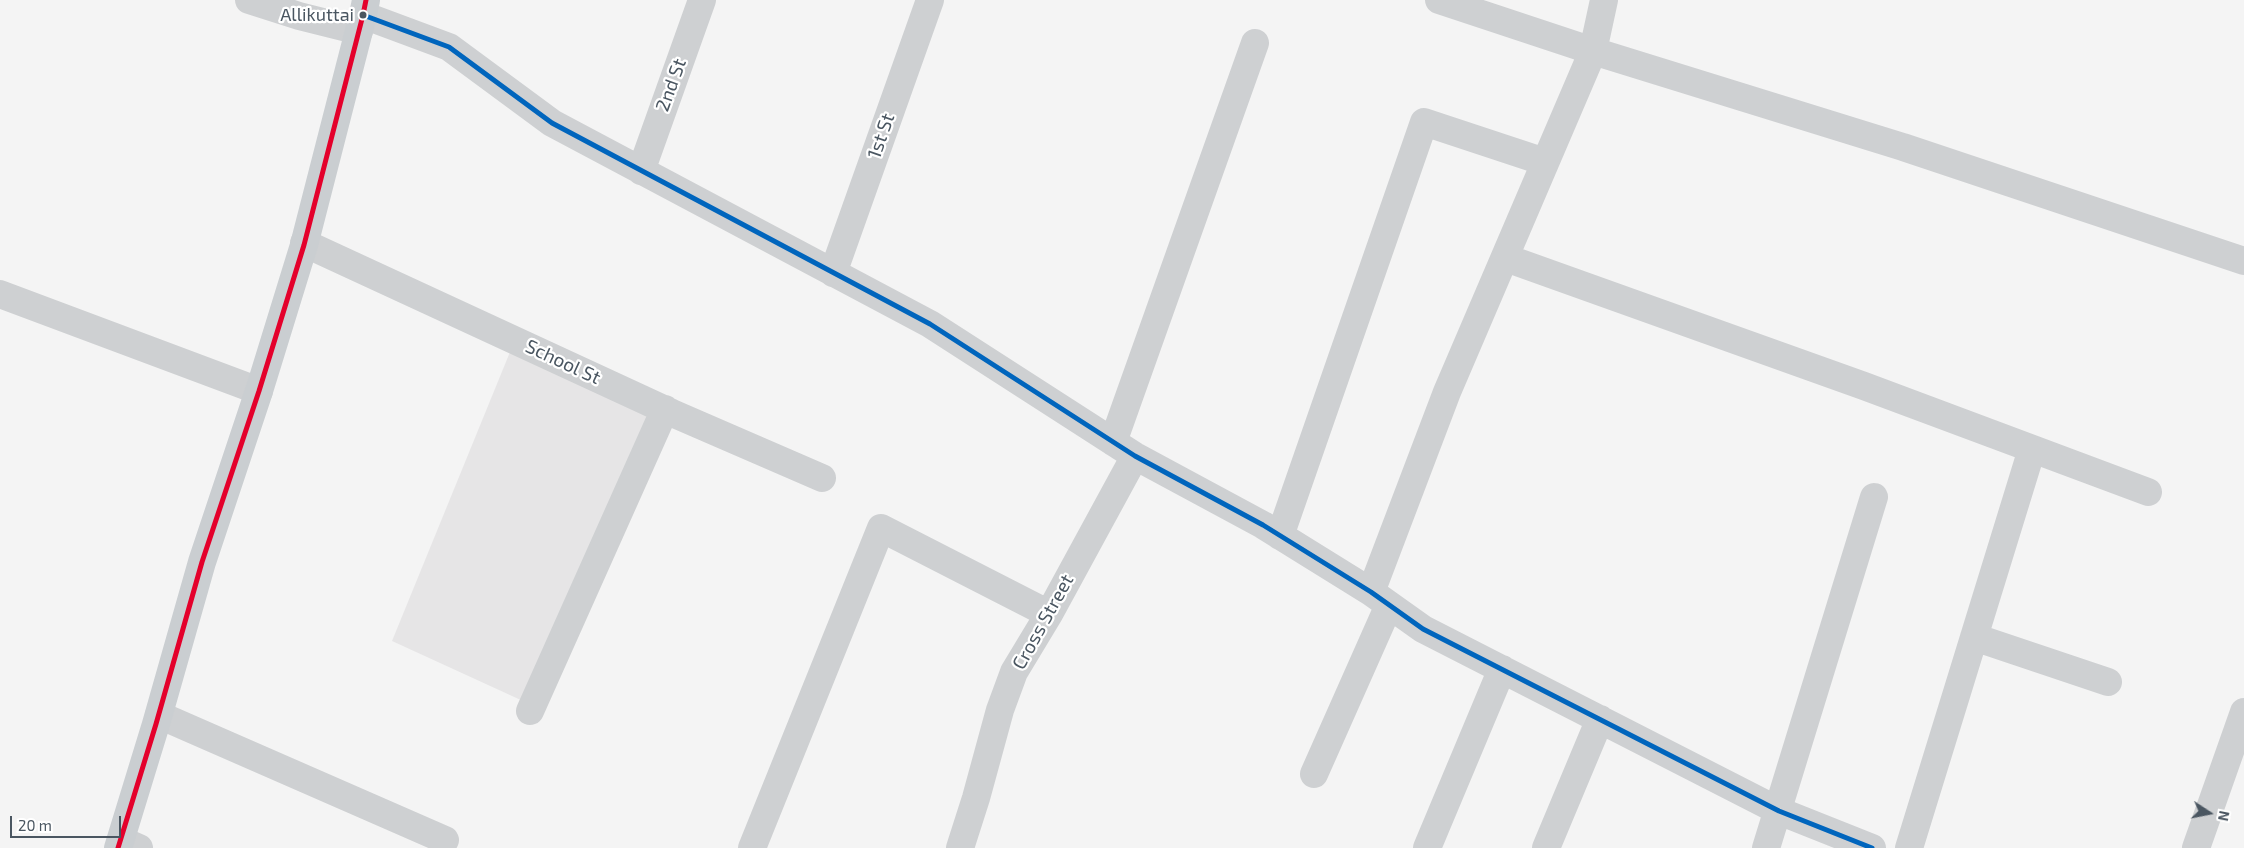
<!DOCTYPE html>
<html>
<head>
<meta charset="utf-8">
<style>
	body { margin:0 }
	#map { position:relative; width:2244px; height:848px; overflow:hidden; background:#f4f4f4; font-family:"Exo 2",sans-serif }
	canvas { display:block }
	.north { position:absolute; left:2184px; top:788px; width:50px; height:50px; -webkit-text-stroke:4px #fff; paint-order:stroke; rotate:101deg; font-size:14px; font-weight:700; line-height:20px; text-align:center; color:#4a5661 }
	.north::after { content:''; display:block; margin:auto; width:18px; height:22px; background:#4a5661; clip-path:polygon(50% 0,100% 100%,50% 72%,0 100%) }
	.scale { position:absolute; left:10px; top:816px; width:111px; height:22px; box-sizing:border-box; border:2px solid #4a5661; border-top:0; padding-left:6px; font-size:15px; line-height:18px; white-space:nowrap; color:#4a5661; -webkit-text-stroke:4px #fff; paint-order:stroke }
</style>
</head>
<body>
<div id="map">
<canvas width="2244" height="848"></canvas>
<div class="north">N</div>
<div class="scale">20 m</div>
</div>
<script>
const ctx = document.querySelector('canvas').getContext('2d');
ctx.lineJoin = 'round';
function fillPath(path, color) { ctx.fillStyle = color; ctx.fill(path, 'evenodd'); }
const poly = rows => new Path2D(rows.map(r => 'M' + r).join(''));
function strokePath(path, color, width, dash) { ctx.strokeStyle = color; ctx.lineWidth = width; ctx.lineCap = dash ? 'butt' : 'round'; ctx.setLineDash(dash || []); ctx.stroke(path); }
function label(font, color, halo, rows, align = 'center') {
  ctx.font = font + ' "Exo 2",sans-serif'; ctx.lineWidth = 4.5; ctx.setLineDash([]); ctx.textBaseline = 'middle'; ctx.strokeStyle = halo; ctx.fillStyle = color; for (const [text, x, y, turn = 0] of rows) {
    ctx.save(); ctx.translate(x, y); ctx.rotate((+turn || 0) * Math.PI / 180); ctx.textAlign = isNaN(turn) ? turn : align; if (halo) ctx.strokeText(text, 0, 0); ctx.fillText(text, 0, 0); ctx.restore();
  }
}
fillPath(poly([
	[510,352,649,412,523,701,392,641]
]), '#e6e5e6');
strokePath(poly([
	[249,0,299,16,359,31],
	[1439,0,1593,51,1903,147,2244,261],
	[363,15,449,47,552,123,930,324,1135,456,1263,525,1371,592,1423,629,1779,811,1872,848],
	[641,171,702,0],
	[304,243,672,413,822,478],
	[1506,258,1864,386,2148,492],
	[833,273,930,0],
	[0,294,259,391],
	[1113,442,1255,43],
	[1280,536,1424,122,1545,162],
	[1371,592,1447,392,1593,51,1604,0],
	[1974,637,2108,682],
	[530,711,665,409],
	[159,715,445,840],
	[1314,774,1389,605],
	[121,840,139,848],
	[752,848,881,528,1049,614],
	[960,848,976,798,1000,710,1014,672,1049,614,1135,456],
	[1427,848,1502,669],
	[1546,848,1600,719],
	[1766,848,1874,497],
	[1909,848,2032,449],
	[2196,848,2244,712]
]), '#ced0d2', 28);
strokePath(poly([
	[118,848,156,724,202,562,259,391,304,245,363,15,366,0]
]), '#caced1', 28);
strokePath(poly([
	[363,15,449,47,552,123,930,324,1135,456,1263,525,1371,592,1423,629,1779,811,1872,848]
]), '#0065bd', 5);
strokePath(poly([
	[118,848,156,724,202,562,259,391,304,245,363,15,366,0]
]), '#e4002b', 5);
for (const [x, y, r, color] of [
	[363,15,4.5,"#4a5661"]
]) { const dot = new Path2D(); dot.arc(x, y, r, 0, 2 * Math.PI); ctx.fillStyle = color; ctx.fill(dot); strokePath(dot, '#fff', 2); }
label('18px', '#4a5661', '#fff', [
	["Allikuttai",354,15]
], 'right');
label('19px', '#4a5661', '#fff', [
	["2nd St",671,85,-70],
	["1st St",881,136,-71],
	["School St",563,362,25],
	["Cross Street",1043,622,-61]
]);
</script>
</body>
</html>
